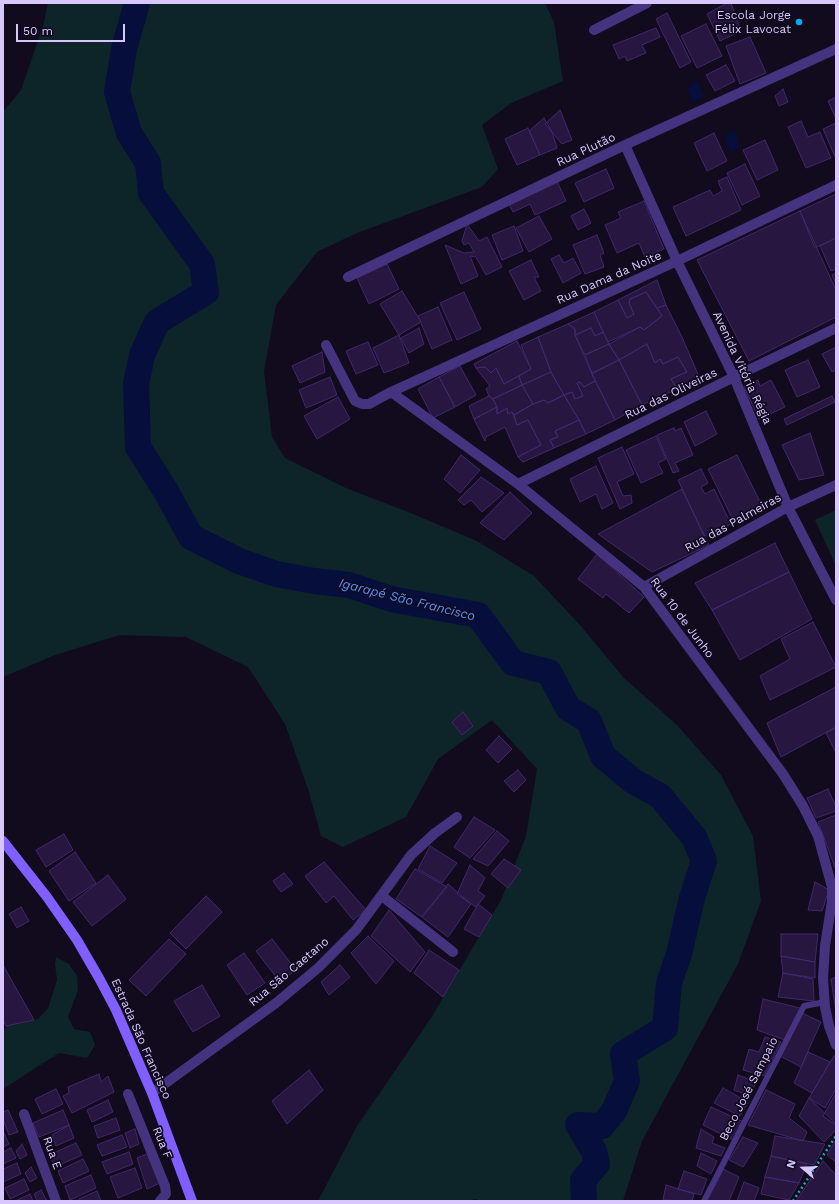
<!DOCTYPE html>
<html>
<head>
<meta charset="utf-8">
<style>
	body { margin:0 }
	#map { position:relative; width:839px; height:1204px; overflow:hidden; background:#120b1e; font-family:"Work Sans",sans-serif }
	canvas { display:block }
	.frame { position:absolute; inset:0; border:4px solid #d8c7ff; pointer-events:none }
	.north { position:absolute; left:783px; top:1148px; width:40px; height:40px; -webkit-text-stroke:3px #120b1e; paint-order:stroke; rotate:289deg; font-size:11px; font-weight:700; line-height:16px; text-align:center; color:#d8c7ff }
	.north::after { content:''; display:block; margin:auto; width:14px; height:18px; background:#d8c7ff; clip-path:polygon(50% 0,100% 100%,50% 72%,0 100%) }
	.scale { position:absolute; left:16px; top:24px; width:109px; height:18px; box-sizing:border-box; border:2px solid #d8c7ff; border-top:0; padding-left:5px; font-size:12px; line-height:14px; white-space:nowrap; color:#d8c7ff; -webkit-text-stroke:3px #120b1e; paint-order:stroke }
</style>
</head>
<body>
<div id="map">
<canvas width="839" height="1204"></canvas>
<div class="frame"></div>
<div class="north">N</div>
<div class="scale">50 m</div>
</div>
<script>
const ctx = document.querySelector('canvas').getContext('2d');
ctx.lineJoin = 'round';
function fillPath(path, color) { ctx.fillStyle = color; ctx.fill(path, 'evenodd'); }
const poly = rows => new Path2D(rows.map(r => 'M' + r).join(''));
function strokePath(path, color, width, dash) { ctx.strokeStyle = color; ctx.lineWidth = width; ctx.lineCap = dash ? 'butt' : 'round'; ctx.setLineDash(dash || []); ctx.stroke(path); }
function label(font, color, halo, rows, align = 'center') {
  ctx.font = font + ' "Work Sans",sans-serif'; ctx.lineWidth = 3.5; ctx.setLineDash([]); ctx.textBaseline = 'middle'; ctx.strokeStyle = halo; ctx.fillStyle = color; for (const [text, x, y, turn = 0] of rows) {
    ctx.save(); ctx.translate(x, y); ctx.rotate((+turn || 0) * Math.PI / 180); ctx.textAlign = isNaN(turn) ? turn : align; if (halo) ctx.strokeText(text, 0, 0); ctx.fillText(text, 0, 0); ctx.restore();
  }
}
fillPath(poly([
	[48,3,545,3,554,22,563,81,511,103,482,125,498,169,482,187,357,233,317,252,276,305,264,371,272,437,285,458,346,488,413,514,477,541,534,576,580,625,624,678,677,725,721,775,753,836,761,901,738,964,642,1141,623,1201,477,1201,477,1199,464,1201,318,1201,357,1126,431,1018,501,900,526,836,537,769,492,720,438,759,406,817,343,847,321,836,308,789,285,724,248,667,186,637,120,635,55,655,3,677,3,112,21,90,43,26],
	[836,510,836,566,815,520],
	[56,957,69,964,77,976,78,990,68,1017,74,1029,90,1032,95,1045,87,1058,59,1053,3,1089,3,1034,7,1023,38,1019,48,1008,57,980,55,964]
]), '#0d2428');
fillPath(poly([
	[697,81,704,96,693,103,687,88],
	[735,130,739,148,730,152,724,137]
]), '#060f3b');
strokePath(poly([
	[137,3,124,49,117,92,129,133,148,163,151,193,202,264,206,292,157,322,142,355,136,384,138,447,167,493,191,537,239,561,276,574,314,581,349,585,391,599,478,615,513,663,549,672,568,708,589,721,603,756,633,781,660,796,694,837,704,861,692,898,679,954,669,983,665,1028,623,1054,627,1081,614,1111,602,1126,578,1125,594,1151,597,1164,583,1180,584,1201]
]), '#060f3b', 26);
const building = poly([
	[727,3,731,3,741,31,720,41,707,14,727,3],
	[667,13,691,62,680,68,656,19,667,13],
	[706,24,722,56,697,68,681,36,706,24],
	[656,28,660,37,642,45,646,53,627,61,625,56,619,59,613,45,656,28],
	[750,37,766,73,740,84,726,46,750,37],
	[726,65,735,81,715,91,706,75,726,65],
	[783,89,788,102,779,106,775,96,783,89],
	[836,97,836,119,828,101,836,97],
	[560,110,572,140,562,144,545,124,560,110],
	[544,118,552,132,557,148,540,155,529,131,544,118],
	[801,121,808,137,820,132,831,158,806,168,788,127,801,121],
	[836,123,836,159,823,129,836,123],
	[528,128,540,155,517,165,505,139,528,128],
	[714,133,727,161,707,171,694,143,714,133],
	[765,140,778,170,757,180,743,150,765,140],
	[745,164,760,196,742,205,727,173,745,164],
	[606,169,614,188,584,202,575,183,606,169],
	[727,177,741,210,686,236,673,207,710,190,713,196,722,191,718,181,727,177],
	[557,181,566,201,535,215,530,204,513,212,509,204,557,181],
	[836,194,836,238,815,248,800,211,836,194],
	[644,201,664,249,645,257,639,243,617,253,605,225,621,218,618,212,644,201],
	[584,209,591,223,578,230,571,216,584,209],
	[800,211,836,290,836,317,749,361,697,260,800,211],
	[539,216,552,239,529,252,516,228,539,216],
	[467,224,479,241,487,237,502,267,486,275,476,257,470,256,478,276,461,284,445,245,464,253,474,252,469,243,464,245,462,241,467,224],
	[514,226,523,251,502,260,492,235,514,226],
	[597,235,604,253,600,255,604,267,585,274,573,245,597,235],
	[836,238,836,269,831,271,820,246,836,238],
	[559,255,564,263,573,258,581,273,563,283,551,259,559,255],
	[531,260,539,277,534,277,541,291,524,300,509,271,531,260],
	[387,264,399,289,369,304,357,278,387,264],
	[836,273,836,284,832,275,836,273],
	[657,280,666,305,657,308,646,292,630,299,629,303,634,314,627,318,618,300,657,280],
	[402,291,421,322,399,335,380,304,402,291],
	[464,292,481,329,457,340,440,303,464,292],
	[646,292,662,316,644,330,640,327,608,342,594,312,618,300,627,318,634,314,629,303,630,299,646,292],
	[666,305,682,337,700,379,677,389,671,379,687,372,678,357,663,364,660,359,655,363,647,344,619,360,609,344,640,327,644,330,662,316,657,308,666,305],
	[438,307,452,340,432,349,418,316,438,307],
	[594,312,603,332,595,336,591,328,575,335,575,329,568,324,594,312],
	[568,324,575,329,575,335,595,381,584,387,580,382,577,383,583,396,575,399,572,392,564,395,551,372,538,337,568,324],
	[419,328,424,344,409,353,401,338,419,328],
	[591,328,595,336,603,332,609,344,585,355,575,335,591,328],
	[399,335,409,363,384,373,373,348,399,335],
	[538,337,551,372,522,385,519,376,531,369,521,345,538,337],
	[517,341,531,369,504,384,496,368,491,373,485,367,476,368,474,364,517,341],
	[368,342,378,365,356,374,346,351,368,342],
	[609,344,619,360,592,373,585,355,609,344],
	[647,344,655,363,660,359,663,364,678,357,687,372,671,379,677,389,642,405,619,360,647,344],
	[836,347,836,370,832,372,822,354,836,347],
	[322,352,325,372,300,383,292,366,322,352],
	[619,360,642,405,615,420,592,374,619,360],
	[808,360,820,387,797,397,785,370,808,360],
	[460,366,476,395,455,407,439,377,460,366],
	[485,367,491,373,496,368,504,384,519,376,522,385,493,399,489,396,486,389,490,386,476,368,485,367],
	[551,372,564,395,548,403,544,400,533,404,522,385,551,372],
	[330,377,337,395,306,408,299,390,330,377],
	[439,377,455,407,433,418,418,389,439,377],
	[758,380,760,386,771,380,785,407,759,419,744,387,758,380],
	[595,381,615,420,586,434,579,420,564,395,572,392,575,399,583,396,577,383,580,382,584,387,595,381],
	[522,385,533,404,514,415,512,412,508,414,507,408,497,414,497,407,493,399,522,385],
	[564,395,579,420,555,431,558,437,550,440,554,448,523,462,518,457,541,445,528,420,517,425,514,415,533,404,544,400,548,403,564,395],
	[489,396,493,399,497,407,474,419,469,406,489,396],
	[832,396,835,402,787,425,784,419,832,396],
	[338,397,350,419,317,439,304,416,338,397],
	[497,407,497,414,507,408,508,414,512,412,517,425,528,420,541,445,518,457,505,427,486,437,485,441,474,419,497,407],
	[706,411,717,434,695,446,684,422,706,411],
	[579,420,586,434,554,448,550,440,558,437,555,431,579,420],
	[674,428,675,431,681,428,693,455,675,463,679,471,673,473,657,435,674,428],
	[810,433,824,475,799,480,782,445,810,433],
	[656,436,666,459,658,463,663,473,641,483,626,450,656,436],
	[622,447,634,474,617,482,623,496,631,495,632,503,620,509,598,458,622,447],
	[461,455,480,470,460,493,444,479,461,455],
	[737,455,763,508,734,522,708,469,737,455],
	[596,466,613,503,602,509,596,494,580,502,570,479,596,466],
	[701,469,708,483,701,487,705,494,714,489,731,524,704,536,678,480,701,469],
	[481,477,504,493,482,512,471,500,464,505,458,500,481,477],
	[682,489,709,545,652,572,598,534,682,489],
	[510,492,532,513,504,540,480,523,510,492],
	[775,543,789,572,712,610,695,583,775,543],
	[597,554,644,597,629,613,606,594,603,598,578,579,597,554],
	[789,572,812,619,740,660,712,610,789,572],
	[813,622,836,667,770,700,760,676,790,659,781,639,813,622],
	[836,687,836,727,781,757,767,723,836,687],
	[463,712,473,726,462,735,452,722,463,712],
	[836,728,836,753,826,733,836,728],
	[499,736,512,749,498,763,486,750,499,736],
	[518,770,526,780,514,792,504,781,518,770],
	[828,789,836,807,836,811,816,818,807,798,828,789],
	[836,815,836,870,818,822,836,815],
	[474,817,495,830,470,858,454,847,474,817],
	[497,831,509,841,488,866,473,859,497,831],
	[64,834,73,850,46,867,36,850,64,834],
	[430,846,457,863,442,883,418,869,430,846],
	[75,852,96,883,69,901,49,871,75,852],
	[504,859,521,870,508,888,491,874,504,859],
	[324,862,366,910,353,920,334,896,326,903,305,876,324,862],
	[470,865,485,878,478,891,485,896,476,907,457,894,470,865],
	[415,869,447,887,422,917,396,899,415,869],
	[284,873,293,884,281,892,273,881,284,873],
	[108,875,126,899,92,926,73,902,108,875],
	[815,882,829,890,822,911,808,910,815,882],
	[448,884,471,904,448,937,422,917,448,884],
	[206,896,222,912,186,949,170,933,206,896],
	[478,904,492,915,479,937,464,929,478,904],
	[21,907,29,921,17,928,9,914,21,907],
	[389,910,425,952,410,972,371,936,389,910],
	[781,934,818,934,815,962,781,956,781,934],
	[368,936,394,961,376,984,351,953,368,936],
	[169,939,186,954,146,996,129,980,169,939],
	[272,939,296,970,280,982,256,951,272,939],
	[429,950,459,970,443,997,414,973,429,950],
	[244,953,265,983,247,995,227,965,244,953],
	[781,956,815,962,815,978,783,973,781,956],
	[3,965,34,1020,6,1026,3,1020,3,965],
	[340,965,350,977,329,995,321,982,340,965],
	[783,973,813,979,814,1001,778,997,783,973],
	[836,977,836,1012,831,979,836,977],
	[202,985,220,1016,193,1032,174,1001,202,985],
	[763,999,800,1008,785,1040,757,1030,763,999],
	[802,1013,821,1022,801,1067,780,1056,802,1013],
	[765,1037,781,1042,764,1076,743,1070,749,1049,759,1052,765,1037],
	[808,1052,830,1062,812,1093,794,1083,808,1052],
	[834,1056,836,1059,836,1089,825,1108,809,1098,834,1056],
	[309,1070,323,1090,287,1124,272,1101,309,1070],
	[99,1074,101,1082,108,1076,114,1092,72,1113,63,1096,69,1093,68,1087,99,1074],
	[738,1075,756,1082,750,1096,734,1090,738,1075],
	[723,1088,748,1102,740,1116,714,1103,723,1088],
	[56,1089,63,1104,42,1114,35,1099,56,1089],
	[766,1090,795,1104,789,1118,807,1132,803,1141,748,1125,766,1090],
	[836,1093,836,1125,823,1116,836,1093],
	[809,1098,836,1124,836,1130,824,1142,799,1116,809,1098],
	[108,1100,113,1112,92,1122,87,1110,108,1100],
	[711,1107,742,1121,733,1140,703,1125,711,1107],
	[8,1110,18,1132,9,1135,3,1119,3,1112,8,1110],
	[63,1110,69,1125,39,1137,33,1123,63,1110],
	[116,1118,120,1130,98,1138,94,1126,116,1118],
	[69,1125,74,1138,56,1146,52,1135,69,1125],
	[135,1129,139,1144,130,1148,125,1133,135,1129],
	[701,1129,714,1137,712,1143,725,1148,721,1156,696,1148,701,1129],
	[3,1131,9,1144,3,1147,3,1131],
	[122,1135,127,1147,102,1156,97,1145,122,1135],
	[775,1136,825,1144,814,1165,771,1156,775,1136],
	[743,1137,758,1143,743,1167,729,1160,743,1137],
	[836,1140,836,1162,827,1155,836,1140],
	[76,1143,82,1155,55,1167,49,1155,76,1143],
	[22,1144,27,1155,20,1159,16,1151,22,1144],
	[11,1148,16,1158,3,1164,3,1152,11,1148],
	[129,1152,133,1164,107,1174,102,1162,129,1152],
	[701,1153,717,1161,711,1174,697,1166,701,1153],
	[147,1154,160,1183,147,1189,137,1158,147,1154],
	[771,1156,807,1164,799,1183,765,1177,771,1156],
	[83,1159,89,1171,63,1183,58,1171,83,1159],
	[823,1161,836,1175,836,1198,834,1201,796,1201,823,1161],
	[17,1163,21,1174,3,1182,3,1169,17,1163],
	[31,1167,37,1178,30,1182,25,1173,31,1167],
	[135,1168,142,1188,118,1198,110,1177,135,1168],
	[723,1169,739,1177,729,1201,706,1201,723,1169],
	[684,1171,707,1179,701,1195,678,1189,684,1171],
	[91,1175,96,1188,70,1200,65,1186,91,1175],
	[765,1177,799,1183,789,1200,761,1194,765,1177],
	[24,1179,29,1190,10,1199,5,1188,24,1179],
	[744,1182,759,1188,754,1201,737,1201,744,1182],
	[666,1185,694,1194,692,1201,663,1200,666,1185],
	[41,1190,47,1201,37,1201,34,1194,41,1190],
	[97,1191,101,1201,79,1201,79,1199,97,1191],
	[30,1194,33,1201,15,1201,30,1194]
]);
fillPath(building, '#261640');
strokePath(building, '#42276d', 1);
strokePath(poly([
	[793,1201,836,1136]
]), '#27a1b4', 2.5, [2, 3]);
strokePath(poly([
	[704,1201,804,1006,825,1002]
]), '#45337f', 6);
strokePath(poly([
	[594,30,647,3],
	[625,145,677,261,734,377,788,507,836,600],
	[348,277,625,145,836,49],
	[326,345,355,401,362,404,369,404,391,392,677,261,836,185],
	[391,392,518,484,644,587,783,774,803,806,818,836,832,887,832,901,825,946,823,978,825,1007,829,1026,836,1045],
	[518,484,734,377,836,328],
	[644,587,788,507,836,485],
	[382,896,453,952],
	[152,1093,276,1003,318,968,356,930,411,855,435,833,457,817],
	[128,1094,165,1186,166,1194,160,1201],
	[24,1114,56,1201]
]), '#45337f', 10);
strokePath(poly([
	[3,841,47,897,77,940,99,978,116,1010,152,1093,192,1201]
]), '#815eff', 10);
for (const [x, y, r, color] of [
	[799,22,4,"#00abf2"]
]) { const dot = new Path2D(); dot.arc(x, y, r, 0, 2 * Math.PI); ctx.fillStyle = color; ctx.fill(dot); strokePath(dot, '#120b1e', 1.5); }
label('12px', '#d8c7ff', '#120b1e', [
	["Escola Jorge",791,15],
	["Félix Lavocat",791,29]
], 'right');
label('12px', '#d8c7ff', '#120b1e', [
	["Rua Plutão",586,150,-25],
	["Rua Dama da Noite",609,278,-24],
	["Avenida Vitória Régia",742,368,65],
	["Rua das Oliveiras",671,394,-26],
	["Rua das Palmeiras",733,523,-29],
	["Rua 10 de Junho",682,618,53],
	["Rua São Caetano",289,972,-40],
	["Estrada São Francisco",141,1039,66],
	["Beco José Sampaio",749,1089,-63],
	["Rua F",162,1143,68],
	["Rua E",52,1153,70]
]);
label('italic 13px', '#5590ff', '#120b1e', [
	["Igarapé São Francisco",407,600,14]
]);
</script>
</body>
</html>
